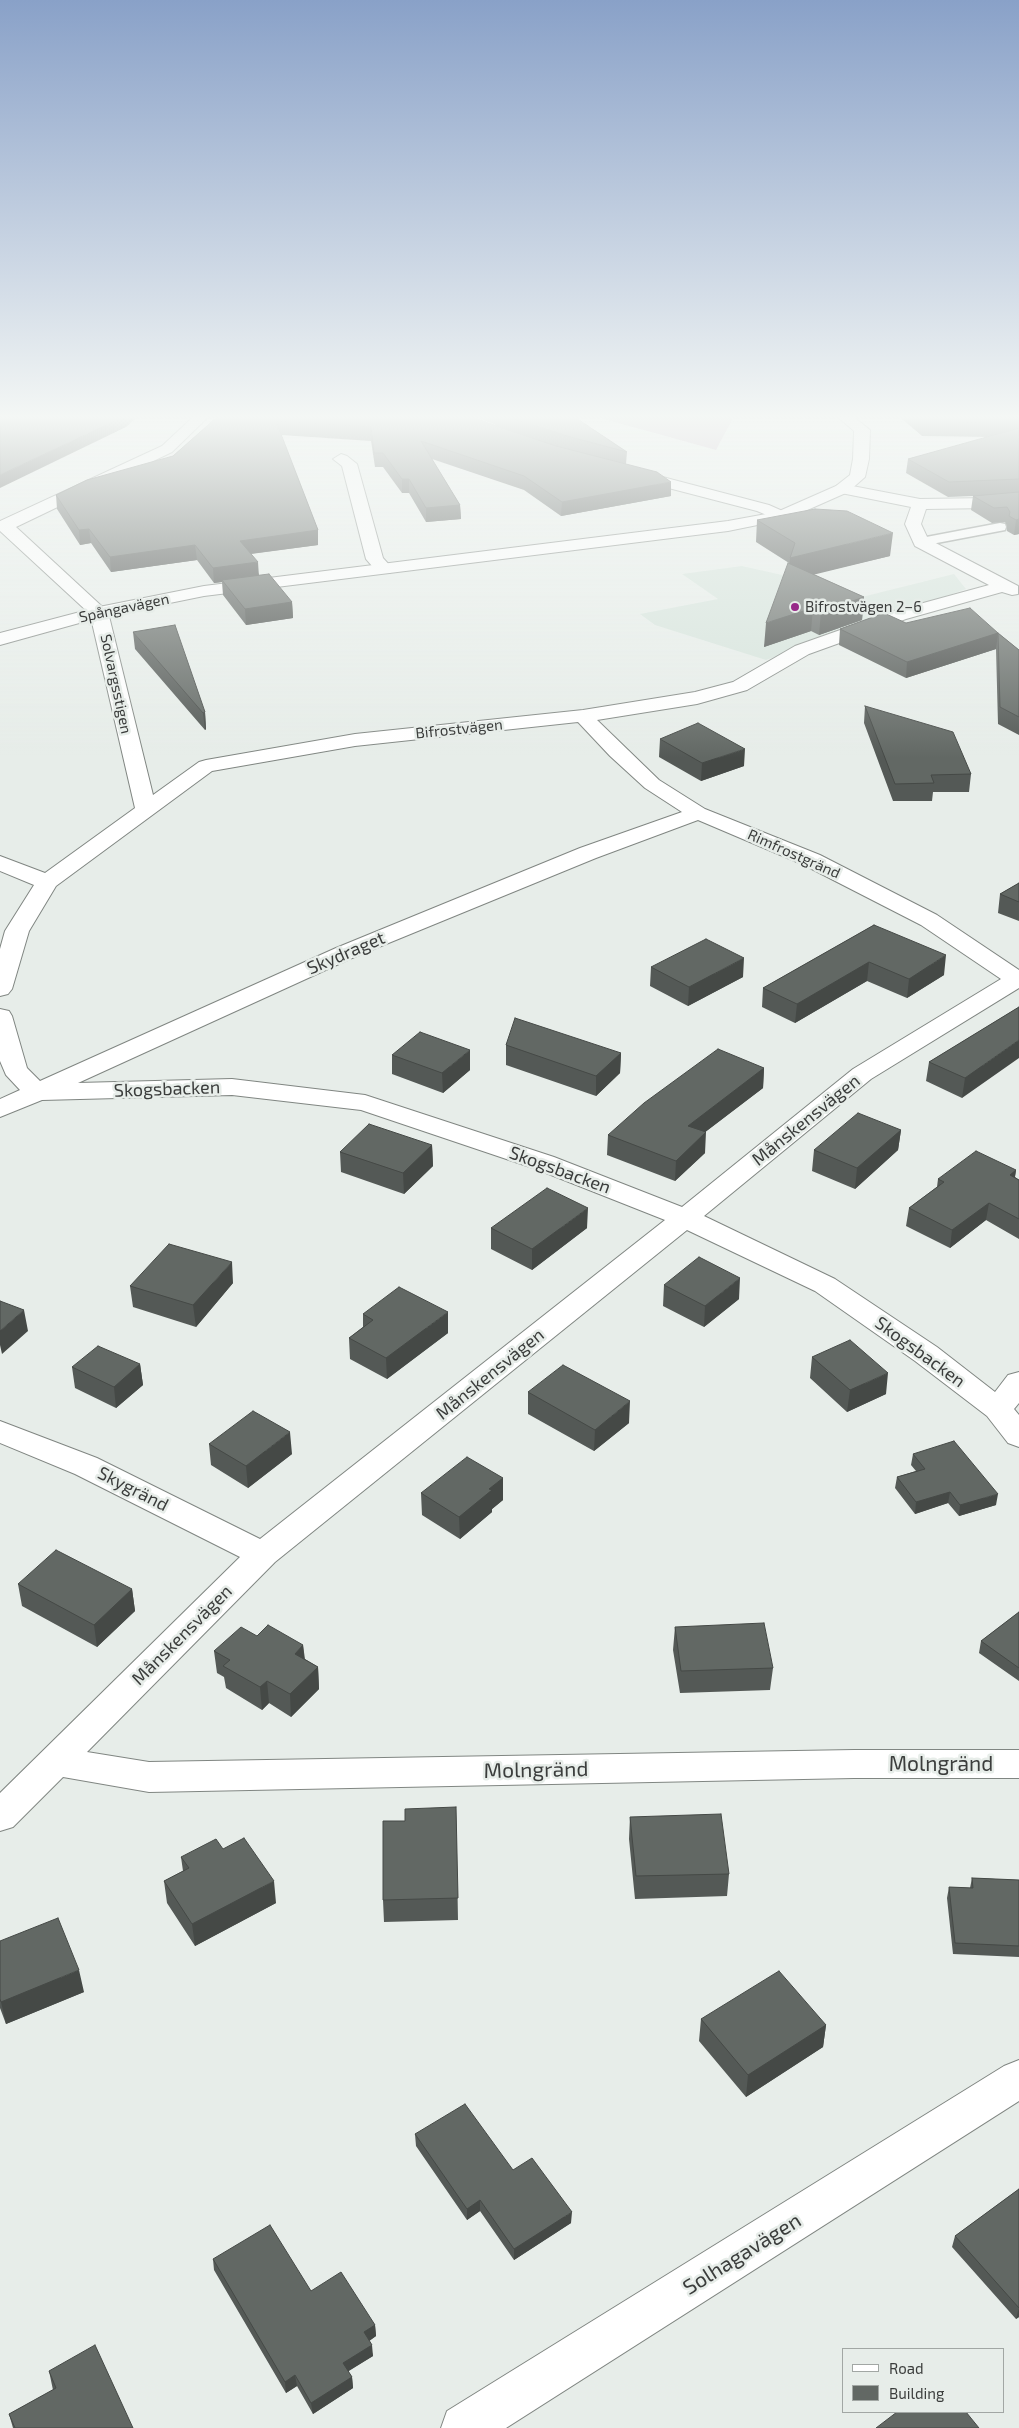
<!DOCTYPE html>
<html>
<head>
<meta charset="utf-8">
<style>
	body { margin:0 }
	#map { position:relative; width:1019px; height:2428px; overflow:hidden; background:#e7ede9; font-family:"Exo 2",sans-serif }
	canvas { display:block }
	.legend { position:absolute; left:842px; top:2348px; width:162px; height:65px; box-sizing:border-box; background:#e7ede9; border:1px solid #a2a7a4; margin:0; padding:6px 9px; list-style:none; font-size:15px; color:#3b3d3c }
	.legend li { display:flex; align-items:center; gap:10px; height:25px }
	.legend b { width:25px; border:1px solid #a2a7a4 }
</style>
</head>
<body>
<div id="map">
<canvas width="1019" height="2428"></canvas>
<ul class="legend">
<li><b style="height:6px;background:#fff"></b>Road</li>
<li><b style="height:14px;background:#626864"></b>Building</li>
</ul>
</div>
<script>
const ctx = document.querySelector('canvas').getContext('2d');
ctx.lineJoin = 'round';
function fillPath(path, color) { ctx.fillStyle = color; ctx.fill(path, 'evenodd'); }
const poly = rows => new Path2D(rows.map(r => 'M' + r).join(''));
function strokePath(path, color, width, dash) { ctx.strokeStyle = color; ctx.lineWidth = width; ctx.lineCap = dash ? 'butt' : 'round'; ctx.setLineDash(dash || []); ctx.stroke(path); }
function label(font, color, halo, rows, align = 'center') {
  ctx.font = font + ' "Exo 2",sans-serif'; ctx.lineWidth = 5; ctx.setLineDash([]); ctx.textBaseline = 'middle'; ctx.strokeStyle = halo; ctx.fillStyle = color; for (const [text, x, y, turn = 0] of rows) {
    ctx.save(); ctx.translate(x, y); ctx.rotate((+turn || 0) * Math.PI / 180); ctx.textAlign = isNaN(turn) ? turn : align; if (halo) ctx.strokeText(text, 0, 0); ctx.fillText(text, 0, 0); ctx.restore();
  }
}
fillPath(poly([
	[742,566,800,579,850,600,954,574,966,589,766,660,655,625,640,614,718,599,682,574]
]), '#d5e3db');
fillPath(poly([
	[600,418,729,418,732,420,716,450]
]), '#c0a6ba');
const lane = poly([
	[1000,523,1005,524,1006,527,1005,530,921,546,914,542,921,538,1000,523]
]);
const street = poly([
	[192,418,207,418,172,452,16,527,108,612,153,795,199,762,206,760,355,734,583,710,695,692,733,682,795,646,894,611,989,585,915,546,905,524,911,507,836,492,834,489,836,486,842,484,920,499,990,498,1019,495,1019,505,990,508,926,509,921,524,928,539,1018,586,1018,594,1012,595,1002,592,906,619,809,654,747,690,697,704,597,720,659,780,705,809,820,855,937,915,1019,970,1019,988,871,1079,704,1216,835,1279,937,1347,995,1392,1008,1375,1019,1372,1019,1403,1014,1409,1019,1415,1019,1447,1008,1443,987,1416,915,1361,815,1291,687,1230,275,1562,87,1752,149,1762,854,1750,1019,1750,1019,1778,854,1778,149,1792,63,1777,13,1827,0,1831,0,1793,240,1557,75,1474,0,1443,0,1421,97,1458,260,1539,665,1220,536,1169,361,1110,232,1095,42,1100,0,1117,0,1099,20,1090,6,1075,0,1061,0,1009,9,1011,12,1016,27,1068,40,1081,336,948,580,848,682,812,645,788,610,756,578,722,355,746,212,771,56,886,29,931,12,989,8,994,0,996,0,949,5,931,34,885,0,871,0,856,45,873,135,808,90,614,0,531,0,521,162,446,192,418],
	[698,820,804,865,921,925,1001,979,853,1069,682,1207,554,1157,365,1095,232,1079,78,1083,352,958,596,858,698,820],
	[341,454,347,456,357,464,383,558,393,569,390,573,378,573,366,559,342,466,333,459,341,454],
	[636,470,769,505,787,513,789,516,787,519,781,521,757,511,630,478,628,475,636,470],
	[1019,2060,1019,2101,506,2428,441,2428,447,2411,1004,2066,1019,2060]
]);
const secondary = poly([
	[839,418,855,418,870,430,869,459,865,477,848,492,787,519,728,531,204,596,101,617,0,645,0,633,99,607,204,586,728,521,777,512,836,486,850,475,853,459,854,431,839,418]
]);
strokePath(lane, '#808682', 3);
strokePath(street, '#808682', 2);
strokePath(secondary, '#808682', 2);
fillPath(lane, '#fff');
fillPath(street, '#fff');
fillPath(secondary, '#fff');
fillPath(poly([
	[216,418,488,423,498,426,479,418,576,418,627,452,626,464,671,496,561,516,524,490,432,459,460,505,461,519,426,522,409,493,402,493,383,467,375,467,371,441,281,435,318,530,318,545,251,554,259,575,292,602,293,618,246,625,223,595,222,582,214,583,197,560,111,572,91,543,80,545,57,509,56,495,173,456],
	[901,418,1019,418,1019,534,1014,535,1007,531,1007,526,1005,522,992,523,971,510,973,496,948,497,906,473,908,459,988,437,922,436],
	[757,520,890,556,813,574,864,597,862,620,819,635,811,631,764,647,789,563,756,542],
	[906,623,998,633,996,649,906,678,839,645,840,629],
	[133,632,205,712,206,729,205,730,135,649],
	[998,633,1019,650,1019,735,998,724,996,649],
	[865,706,971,774,969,792,933,792,932,801,893,801,864,723],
	[660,739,744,766,701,781,659,757],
	[1019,883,1019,921,998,913,1000,894],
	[874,925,944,975,907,998,867,981,795,1023,762,1007,763,988],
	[651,967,743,977,688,1006,650,986],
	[1019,1007,962,1098,926,1081,929,1062],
	[506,1045,621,1053,620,1073,596,1096,506,1065],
	[392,1055,470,1070,443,1093,392,1074],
	[764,1068,763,1088,705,1132,705,1153,675,1181,607,1155,608,1135],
	[901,1130,898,1150,855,1189,812,1171,814,1150],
	[432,1145,433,1166,404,1194,341,1172,340,1152],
	[1016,1170,1015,1177,1019,1180,1019,1239,986,1220,950,1248,906,1226,909,1208,937,1187,938,1179],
	[491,1228,587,1228,532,1270,491,1249],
	[233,1283,196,1327,133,1307,130,1286],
	[664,1285,739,1299,704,1327,663,1306],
	[363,1314,448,1333,387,1379,350,1359,349,1338,363,1327],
	[812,1357,886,1394,847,1412,810,1378],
	[140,1364,143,1385,116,1408,75,1388,72,1367],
	[528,1392,629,1423,594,1451,528,1414],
	[209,1444,292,1454,248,1488,211,1465],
	[913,1454,996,1505,959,1516,948,1503,915,1514,895,1488,897,1477,916,1471,911,1465],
	[503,1478,503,1500,492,1509,492,1512,460,1539,422,1515,421,1493],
	[18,1584,132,1589,135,1611,97,1647,22,1606],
	[1019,1612,1019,1681,979,1653,981,1641],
	[675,1627,773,1668,770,1690,680,1693,673,1650],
	[257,1636,303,1645,305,1659,318,1667,319,1689,291,1717,269,1703,262,1710,226,1688,224,1677,217,1673,214,1651],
	[456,1807,458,1920,384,1922,383,1900,405,1821],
	[630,1817,729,1874,727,1896,635,1899,629,1839],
	[223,1849,276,1903,195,1946,167,1903,164,1881,183,1871,181,1857],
	[972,1878,1019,1880,1019,1957,953,1954,947,1898,949,1887,970,1888],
	[0,1941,84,1992,6,2024,0,2008],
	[701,2019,826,2025,823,2047,746,2097,699,2041],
	[415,2134,513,2170,571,2223,514,2260,480,2211,467,2220,416,2146],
	[1019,2189,1019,2317,1016,2319,952,2247,955,2236],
	[213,2259,311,2291,375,2325,376,2336,369,2341,373,2356,348,2371,352,2377,353,2388,313,2414,297,2386,286,2393,214,2270],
	[49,2371,133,2428,13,2428,9,2414,53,2390]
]), '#545956');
fillPath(poly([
	[121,418,136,418,126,427,0,488,0,475],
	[402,479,409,479,409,493,402,493],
	[671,482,671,496,561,516,562,502],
	[460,505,461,519,426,522,426,508],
	[1019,519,1019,534,1014,535,1016,520],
	[89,529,91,543,80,545,79,530],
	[318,530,318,545,241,555,240,541],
	[893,533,890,556,788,581,790,558],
	[195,545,197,560,111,572,110,557],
	[258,562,259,577,222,580,222,582,214,583,213,568],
	[864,597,862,620,819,635,821,612],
	[292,602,293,618,246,625,245,609],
	[813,608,811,631,764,647,766,623],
	[998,633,996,649,906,678,907,662],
	[205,712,206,729,205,730,203,713],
	[745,749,744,766,701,781,702,763],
	[946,955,944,975,907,998,909,979],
	[744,958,743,977,688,1006,689,987],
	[869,962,867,981,795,1023,797,1004],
	[1019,1040,1019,1058,962,1098,965,1078],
	[470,1050,470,1070,443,1093,442,1073],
	[621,1053,620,1073,596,1096,596,1076],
	[764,1068,763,1088,687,1146,688,1126],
	[901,1130,898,1150,855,1189,857,1168],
	[706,1132,705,1153,675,1181,676,1161],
	[432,1145,433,1166,404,1194,403,1173],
	[1016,1170,1013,1188,1010,1175],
	[989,1203,986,1220,950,1248,952,1230],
	[588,1208,587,1228,532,1270,532,1249],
	[232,1262,233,1283,196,1327,193,1305],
	[740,1278,739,1299,704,1327,705,1306],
	[24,1310,28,1331,2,1354,0,1345,0,1331],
	[448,1312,448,1333,387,1379,386,1358],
	[140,1364,143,1385,116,1408,114,1387],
	[888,1373,886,1394,847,1412,850,1390],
	[630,1401,629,1423,594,1451,595,1430],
	[290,1432,292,1454,248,1488,246,1466],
	[503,1478,503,1500,492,1509,492,1512,460,1539,459,1517,489,1489],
	[950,1492,948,1503,915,1514,916,1502],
	[998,1494,996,1505,959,1516,960,1505],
	[132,1589,135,1611,97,1647,94,1625],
	[303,1645,305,1667,295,1654],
	[318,1667,319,1689,291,1717,290,1694],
	[267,1681,269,1703,262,1710,260,1687],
	[274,1881,276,1903,195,1946,192,1924],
	[79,1970,84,1992,6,2024,1,2002],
	[826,2025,823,2047,746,2097,748,2075],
	[480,2200,480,2211,467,2220,467,2209],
	[572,2212,571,2223,514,2260,514,2249],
	[1019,2308,1019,2317,1016,2319],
	[375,2325,376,2336,365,2344,364,2332],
	[372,2345,373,2356,344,2374,343,2363],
	[295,2375,297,2386,286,2393,285,2382],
	[352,2377,353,2388,313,2414,311,2403]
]), '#454946');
const building = poly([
	[0,418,121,418,0,475,0,418],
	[216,418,476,418,488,423,556,446,657,472,671,482,562,502,524,476,421,441,460,505,426,508,409,479,402,479,383,453,374,453,371,427,276,421,318,530,240,541,258,562,213,568,195,545,110,557,89,529,79,530,56,495,87,480,173,456,216,418],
	[511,418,576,418,627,452,567,436,511,418],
	[919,418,1019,418,1019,423,924,422,919,418],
	[1019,428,1019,479,949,482,908,459,1019,428],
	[1019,492,1019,519,1016,520,1009,516,1010,512,1007,507,994,508,973,496,1019,492],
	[815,509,847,511,893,533,790,558,795,543,757,520,815,509],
	[788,563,864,597,821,612,813,608,766,623,788,563],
	[269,574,292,602,245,609,222,580,269,574],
	[970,608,998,633,907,662,840,629,884,613,906,623,970,608],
	[175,625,205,712,203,713,133,632,175,625],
	[998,633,1019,650,1019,717,1000,707,998,633],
	[865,706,953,732,971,774,931,775,934,783,895,784,865,706],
	[698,723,745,749,702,763,660,739,698,723],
	[1019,883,1019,902,1000,894,1019,883],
	[874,925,946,955,909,979,869,962,797,1004,763,988,874,925],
	[706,939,744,958,689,987,651,967,706,939],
	[1019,1007,1019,1040,965,1078,929,1062,1019,1007],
	[515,1018,621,1053,596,1076,506,1045,515,1018],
	[420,1032,470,1050,442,1073,392,1055,420,1032],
	[718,1049,764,1068,688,1126,706,1132,676,1161,608,1135,644,1103,718,1049],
	[858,1113,901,1130,857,1168,814,1150,858,1113],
	[369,1124,432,1145,403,1173,340,1152,369,1124],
	[976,1151,1016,1170,1010,1175,1019,1180,1019,1219,989,1203,952,1230,909,1208,944,1182,938,1179,976,1151],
	[547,1188,588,1208,532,1249,491,1228,547,1188],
	[169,1244,232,1262,193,1305,130,1286,169,1244],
	[699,1257,740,1278,705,1306,664,1285,699,1257],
	[399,1287,448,1312,386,1358,349,1338,373,1320,363,1314,399,1287],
	[0,1301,24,1310,0,1331,0,1301],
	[850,1340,888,1373,850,1390,812,1357,850,1340],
	[98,1346,140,1364,114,1387,72,1367,98,1346],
	[563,1365,630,1401,595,1430,528,1392,563,1365],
	[253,1411,290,1432,246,1466,209,1444,253,1411],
	[954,1441,998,1494,960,1505,950,1492,916,1502,897,1477,925,1469,913,1454,954,1441],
	[467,1457,503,1478,489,1489,492,1490,459,1517,421,1493,467,1457],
	[56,1550,132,1589,94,1625,18,1584,56,1550],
	[1019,1612,1019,1668,981,1641,1019,1612],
	[764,1623,773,1668,681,1671,675,1627,764,1623],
	[268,1625,303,1645,295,1654,318,1667,290,1694,267,1681,260,1687,223,1666,230,1660,214,1651,241,1627,257,1636,268,1625],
	[456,1807,458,1898,383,1900,383,1821,405,1821,405,1809,456,1807],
	[721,1814,729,1874,636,1876,630,1817,721,1814],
	[244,1838,274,1881,192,1924,164,1881,189,1868,181,1857,216,1839,223,1849,244,1838],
	[972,1878,1019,1880,1019,1946,955,1943,949,1887,973,1888,972,1878],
	[58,1918,79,1970,1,2002,0,1999,0,1941,58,1918],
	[779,1971,826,2025,748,2075,701,2019,779,1971],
	[465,2104,513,2170,532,2158,572,2212,514,2249,480,2200,467,2209,415,2134,465,2104],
	[1019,2189,1019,2308,955,2236,1019,2189],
	[270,2225,311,2291,341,2272,375,2325,364,2332,372,2345,343,2363,352,2377,311,2403,295,2375,285,2382,213,2259,270,2225],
	[95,2345,133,2428,15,2428,9,2414,56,2388,49,2371,95,2345],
	[897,2412,966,2412,979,2428,876,2428,897,2412]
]);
fillPath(building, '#626864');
strokePath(building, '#454946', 1);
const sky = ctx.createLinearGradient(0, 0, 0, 758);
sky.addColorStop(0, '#89a1c8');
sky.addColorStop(0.55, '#f4f7f5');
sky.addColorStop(1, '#f4f7f500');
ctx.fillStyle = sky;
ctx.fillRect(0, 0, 1019, 758);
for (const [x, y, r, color] of [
	[795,607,5,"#972888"]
]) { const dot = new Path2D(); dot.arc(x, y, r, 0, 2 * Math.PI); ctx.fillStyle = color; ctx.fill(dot); strokePath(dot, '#e7ede9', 2); }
label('15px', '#3b3d3c', '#e7ede9', [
	["Bifrostvägen 2–6",805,607]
], 'left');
label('15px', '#3b3d3c', '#e7ede9', [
	["Spångavägen",124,608,-12],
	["Solvargsstigen",116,684,78],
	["Bifrostvägen",459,729,-6],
	["Rimfrostgränd",794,854,24]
]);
label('18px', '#3b3d3c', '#e7ede9', [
	["Skydraget",346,953,-23],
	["Skogsbacken",167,1089,-2],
	["Månskensvägen",806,1120,-39],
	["Skogsbacken",560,1170,20],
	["Skogsbacken",920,1352,36],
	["Månskensvägen",490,1374,-39],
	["Skygränd",133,1489,27],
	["Månskensvägen",182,1635,-45]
]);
label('21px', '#3b3d3c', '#e7ede9', [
	["Molngränd",941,1764],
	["Molngränd",536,1770,-1],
	["Solhagavägen",742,2254,-32]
]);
</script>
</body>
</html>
